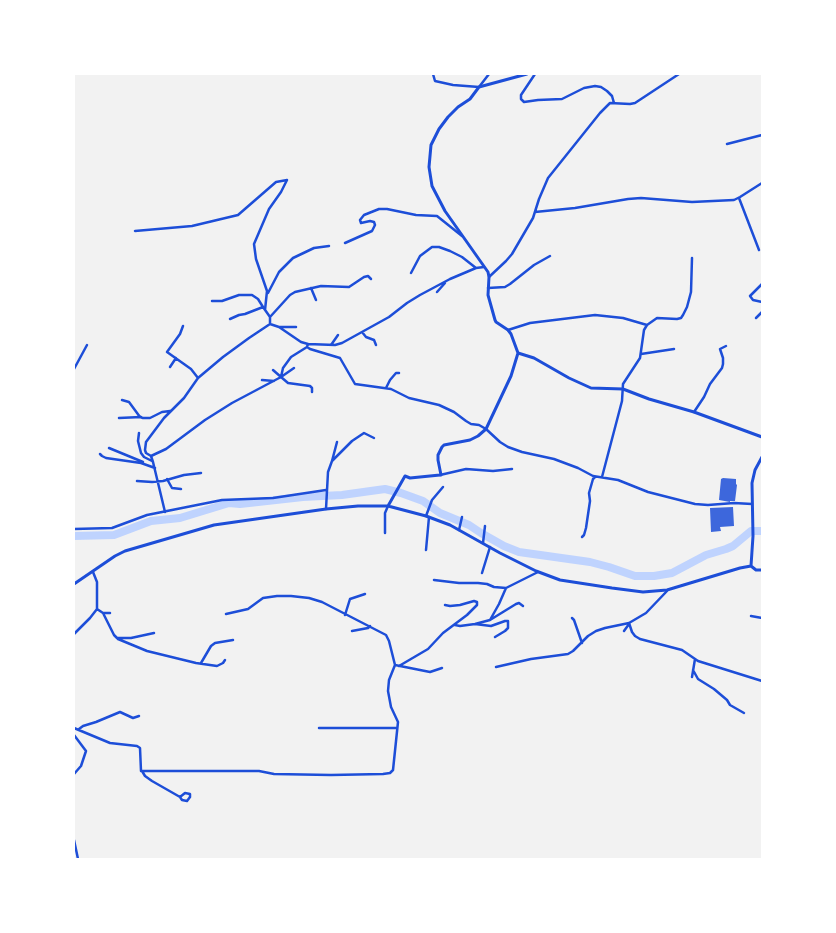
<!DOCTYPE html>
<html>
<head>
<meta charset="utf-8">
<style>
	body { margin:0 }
	#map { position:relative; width:836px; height:933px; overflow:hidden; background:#f2f2f2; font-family:Roboto,sans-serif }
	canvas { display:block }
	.frame { position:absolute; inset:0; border:75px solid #fff; pointer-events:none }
</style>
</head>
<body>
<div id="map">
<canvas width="836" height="933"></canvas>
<div class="frame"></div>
</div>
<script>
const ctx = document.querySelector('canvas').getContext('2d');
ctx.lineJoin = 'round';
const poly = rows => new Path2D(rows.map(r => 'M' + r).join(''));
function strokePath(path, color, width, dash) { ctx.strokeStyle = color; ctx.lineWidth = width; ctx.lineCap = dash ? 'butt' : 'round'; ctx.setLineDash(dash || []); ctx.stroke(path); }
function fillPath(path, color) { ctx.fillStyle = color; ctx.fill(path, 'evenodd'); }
strokePath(poly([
	[74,536,114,535,151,521,180,518,229,503,240,504,303,497,342,495,385,489,401,493,423,501,440,513,469,525,481,533,504,546,519,552,590,562,609,567,635,576,654,576,672,573,706,555,726,549,733,546,751,531,762,531]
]), '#bfd3fe', 8);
fillPath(poly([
	[723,478,736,479,736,484,737,485,735,501,730,501,730,502,719,500,721,479],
	[733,507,734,526,720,527,721,531,711,532,710,508]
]), '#3d67dc');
strokePath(poly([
	[433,74,435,81,453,85,479,87,489,74],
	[535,74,521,95,521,99,524,102,538,100,562,99,584,88,595,86,601,87,607,91,612,96,614,103],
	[727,144,762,135],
	[739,198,759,250],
	[535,212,575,208,628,199,641,198,692,202,734,200,740,197,762,183],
	[135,231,192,226,238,215,276,182,287,180],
	[345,243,372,231,375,225,374,222,370,221,361,223,360,220,364,215,379,209,387,209,416,215,437,216,462,236],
	[411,273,420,256,432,247,439,247,450,251,462,257,476,268],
	[489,277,506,261,512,254,533,218,539,199,548,178,600,113,610,103,630,104,635,103,679,74],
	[762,284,750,296,753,300,762,302],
	[311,288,316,300],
	[488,288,505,287,510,284,534,265,550,256],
	[437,292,445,283],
	[268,293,279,272,293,258,314,248,329,246],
	[212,301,222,301,239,295,252,295,258,299,263,307,270,317,270,324],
	[265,310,267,291,256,259,254,244,269,209,281,192,287,180],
	[270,317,290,295,295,292,321,286,349,287,364,277,368,276,371,279],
	[756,318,762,312],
	[230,319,239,315,245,314,263,307],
	[183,326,180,334,167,352,191,369,198,378],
	[279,327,296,327],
	[508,330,530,323,595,315,623,318,647,325],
	[362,332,366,337,374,340,376,345],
	[308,344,307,347,310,349,340,358,355,384,391,389,409,398,439,405,454,412,466,421,471,424,479,425,486,429,500,442,508,447,522,452,554,459,578,468,593,476,618,480,648,492,695,504,708,505,734,503,752,504],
	[331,345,338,335],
	[307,347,291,357,283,368,281,377,288,383,310,386,312,388,312,392],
	[641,354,674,349],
	[170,367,176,358],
	[74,369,87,345],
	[273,370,281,377],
	[262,380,274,381],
	[386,388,390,380,396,373,399,373],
	[122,400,129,402,140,417,143,418,150,418,162,412,170,411],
	[694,412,704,397,710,384,722,368,723,364,723,358,720,349,726,346],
	[119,418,141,417],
	[139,433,138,441,141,453,144,457,152,461],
	[109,448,143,462],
	[100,454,102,456,106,458,141,463,155,468],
	[151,456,166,449,205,420,232,403,281,377,294,368],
	[332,461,337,442],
	[440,475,466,469,493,471,512,469],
	[602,477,622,401,623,384,640,358,644,330,647,325,657,318,677,319,681,318,683,315,687,307,691,292,692,258],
	[167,479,172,488,181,489],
	[137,481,152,482,163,481,184,475,201,473],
	[326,509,328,472,332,461,352,441,364,433,374,438],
	[165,512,153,462,151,456,146,453,145,450,146,442,164,418,184,398,198,378,223,357,249,338,270,324,279,327,301,342,308,344,335,345,342,343,389,317,407,303,420,295,450,279,476,268,484,267],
	[426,516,432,500,443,487],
	[74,529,112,528,147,515,222,500,273,498,326,490],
	[459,530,462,517],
	[385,533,385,513,388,506],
	[582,537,584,535,586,528,590,501,589,493,593,479,595,477],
	[483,543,485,526],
	[426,550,429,517],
	[93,572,97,582,97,609,103,613,114,635,118,639,147,651,196,663,217,666,223,663,225,660],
	[482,573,490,547],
	[434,580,459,583,478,583,487,584,494,587,506,588,538,572],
	[667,591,646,613,629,623,632,632,635,636,640,639,682,650,698,661,762,681],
	[103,613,110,613],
	[345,615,350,599,365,594],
	[751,616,762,618],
	[572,618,574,620,582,643],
	[490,620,499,604,506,588],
	[475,624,491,626,505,621,508,621,508,628,505,631,495,637],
	[455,625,460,626,475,624,490,620,516,604,519,603,523,606],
	[352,631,368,628,370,626],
	[624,631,629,624],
	[74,634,90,618,97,609],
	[117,638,131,638,154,633],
	[201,663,211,646,215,643,233,640],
	[395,665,430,672,442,668],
	[399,666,428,649,443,633,467,615,477,605,477,602,474,601,460,605,450,606,445,605],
	[496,667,531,659,568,654,573,651,588,636,596,631,605,628,629,623],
	[693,670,698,679,714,689,727,700,730,705,744,713],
	[692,677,695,659],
	[74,728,110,743,137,746,140,748,141,771],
	[319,728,397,728],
	[79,729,83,726,96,722,120,712,133,718,139,716],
	[74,735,86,751,81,766,74,774],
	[141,771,259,771,274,774,331,775,383,774,390,773,393,770,398,722,391,707,388,691,389,680,395,665,389,641,386,635,322,602,309,598,291,596,277,596,263,598,248,609,226,614],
	[142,771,145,776,152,781,180,797,182,800,187,801,190,797,190,794,185,793,180,797],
	[74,840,78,859]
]), '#1d4ed8', 2.5);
strokePath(poly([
	[518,353,534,358,569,378,591,388,623,389,649,399,694,412,762,437],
	[441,475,438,460,438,455,442,447,444,445,470,440,478,436,486,429,511,376,518,353,511,334,508,330,496,322,495,320,488,295,489,277,488,272,445,211,432,186,429,167,431,145,439,129,448,117,458,107,470,99,479,87,527,74],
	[388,506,405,476,410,478,440,475],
	[751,566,753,536,752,483,755,470,762,457],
	[751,566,756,570,762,570],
	[74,584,115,556,125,551,214,525,326,509,358,506,388,506,426,516,450,525,500,553,536,571,560,580,612,588,643,592,667,590,740,568,751,566]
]), '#1d4ed8', 3);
</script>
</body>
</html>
